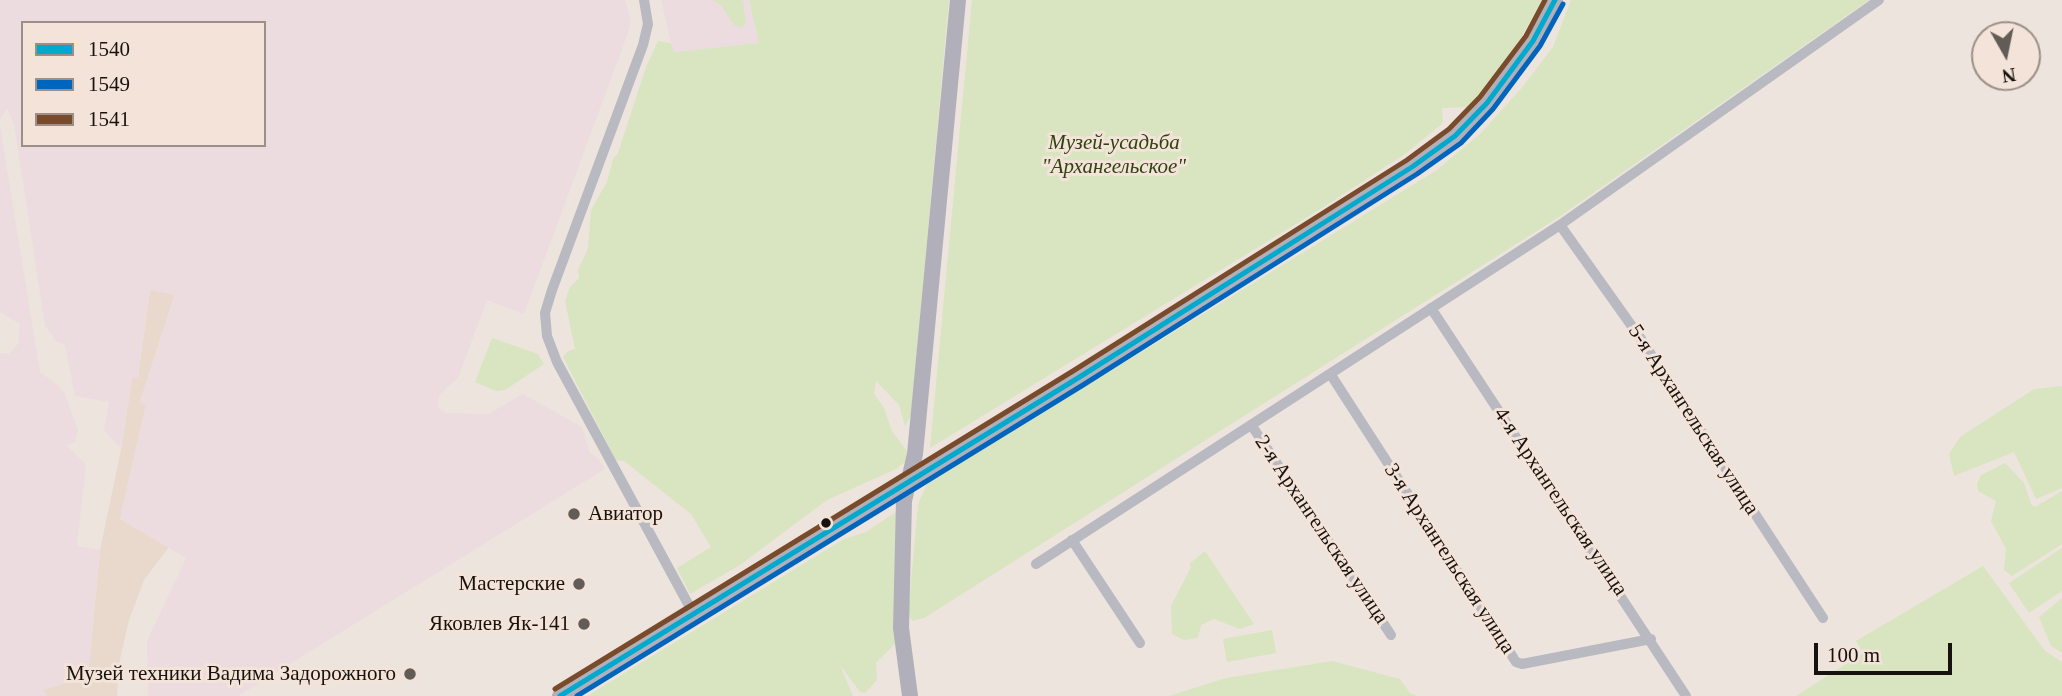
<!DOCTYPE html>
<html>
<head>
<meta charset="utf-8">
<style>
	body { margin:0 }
	#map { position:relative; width:2062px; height:696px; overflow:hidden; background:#ede4de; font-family:Georgia,serif }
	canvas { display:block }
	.legend { position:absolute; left:21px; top:21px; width:245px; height:126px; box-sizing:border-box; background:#f3e3d8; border:2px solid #9b8f87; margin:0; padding:9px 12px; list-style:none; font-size:21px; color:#17120e }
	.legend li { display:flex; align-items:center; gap:14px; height:35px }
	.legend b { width:35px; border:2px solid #9b8f87 }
	.north { position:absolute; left:1971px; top:21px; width:70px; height:70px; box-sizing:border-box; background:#f3e3d8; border:2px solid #9b8f87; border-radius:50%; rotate:171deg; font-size:19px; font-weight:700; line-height:28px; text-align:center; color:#17120e }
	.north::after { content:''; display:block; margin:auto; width:24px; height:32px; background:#625c57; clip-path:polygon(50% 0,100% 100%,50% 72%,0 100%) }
	.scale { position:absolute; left:1814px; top:643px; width:138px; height:32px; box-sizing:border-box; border:4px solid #17120e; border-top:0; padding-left:9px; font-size:21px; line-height:24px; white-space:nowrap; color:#17120e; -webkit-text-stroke:5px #f3e3d8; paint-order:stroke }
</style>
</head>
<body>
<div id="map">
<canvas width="2062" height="696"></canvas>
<ul class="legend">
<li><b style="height:9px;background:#00a9ce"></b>1540</li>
<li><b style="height:9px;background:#0065bd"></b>1549</li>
<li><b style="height:9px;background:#7a4b2a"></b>1541</li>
</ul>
<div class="north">N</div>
<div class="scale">100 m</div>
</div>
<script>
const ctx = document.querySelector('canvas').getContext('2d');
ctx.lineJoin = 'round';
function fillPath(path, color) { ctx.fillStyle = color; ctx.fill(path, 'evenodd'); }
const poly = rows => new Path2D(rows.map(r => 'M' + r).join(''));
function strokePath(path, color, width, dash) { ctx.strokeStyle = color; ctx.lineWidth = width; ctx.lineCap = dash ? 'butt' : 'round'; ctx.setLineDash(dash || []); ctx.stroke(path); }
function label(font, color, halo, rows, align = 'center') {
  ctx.font = font + ' Georgia,serif'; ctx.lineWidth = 6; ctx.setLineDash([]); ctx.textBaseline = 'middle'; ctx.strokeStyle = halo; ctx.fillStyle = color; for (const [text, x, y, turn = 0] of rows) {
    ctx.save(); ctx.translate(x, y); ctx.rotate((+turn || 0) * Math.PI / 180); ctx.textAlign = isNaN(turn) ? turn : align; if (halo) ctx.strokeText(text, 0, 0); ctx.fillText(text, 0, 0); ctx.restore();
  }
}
fillPath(poly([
	[150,289,175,294,140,402,146,405,120,519,169,547,144,580,129,620,119,664,117,696,47,696,42,690,88,676,100,550,121,450,132,377,138,377]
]), '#e9d9cd');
fillPath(poly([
	[0,0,625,0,631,21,628,33,524,314,487,300,458,378,440,394,437,407,446,413,488,414,523,394,582,427,590,453,598,458,605,469,238,696,148,696,147,641,186,558,120,519,146,405,140,402,175,295,150,290,138,377,132,378,121,449,104,430,109,402,75,396,65,345,57,342,45,326,14,124,7,108,0,120],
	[23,23,264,23,264,145,23,145],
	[661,0,749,0,759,43,673,52],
	[0,126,40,372,58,385,65,394,78,431,75,442,66,445,86,464,77,546,100,550,88,676,43,690,47,696,0,696,0,353,9,354,18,344,20,324,0,312]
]), '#ecdce0');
fillPath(poly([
	[712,0,743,0,746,23,741,28,734,25,721,5],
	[749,0,949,0,911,416,905,426,899,405,876,381,874,394,884,408,892,431,911,457,896,469,827,500,740,565,690,594,677,568,711,547,691,514,624,461,616,460,563,357,568,351,575,349,565,301,570,287,579,278,578,270,588,248,591,210,607,182,613,159,618,153,646,67,658,41,671,43,674,52,759,43],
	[972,0,1542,0,1506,64,1470,107,1442,108,1443,123,1405,154,1322,208,930,448],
	[1571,0,1869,0,1559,217,924,618,913,621,908,616,918,504,927,484,1437,170,1480,134,1520,90,1553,47],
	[492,338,538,354,544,364,505,390,496,391,475,382],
	[2062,386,2062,488,2036,499,2014,452,1954,476,1949,454,1960,437,2034,389],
	[2005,463,2024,483,2031,504,2035,507,2062,491,2062,544,2012,576,2004,570,2006,549,1991,521,1996,501,1978,491,1977,484,1981,475],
	[896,512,898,641,876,663,877,680,865,693,860,692,840,665,853,696,587,696,844,539,866,532],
	[2062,548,2062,591,2029,613,2009,583],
	[1205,551,1254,624,1240,629,1214,619,1201,625,1198,638,1184,640,1172,634,1171,606,1191,567,1189,564],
	[1983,566,2045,651,2062,662,2062,696,1796,696,1863,653,1856,641],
	[2062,598,2062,653,2051,646,2039,617],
	[1272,630,1276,653,1227,662,1223,639],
	[1332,661,1400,679,1410,693,1418,696,1169,696,1226,678]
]), '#d8e5c0');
strokePath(poly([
	[644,0,648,24,643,45,552,290,545,313,547,336,557,362,693,613],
	[1560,225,1641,339,1823,618],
	[1431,308,1686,696],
	[1331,375,1516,662,1522,664,1651,639],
	[1252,426,1391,635],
	[1072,540,1140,643],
	[1036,564,1560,225,1879,0]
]), '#b9b9c1', 10);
strokePath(poly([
	[560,696,1078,378,1412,167,1455,136,1487,103,1533,41,1555,0],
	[910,696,901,628,904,501,915,454,958,0]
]), '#b1b0ba', 16);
strokePath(poly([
	[560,696,1078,378,1412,167,1455,136,1487,103,1533,41,1555,0]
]), '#00a9ce', 5);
strokePath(poly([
	[577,696,1083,385,1417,174,1461,143,1493,109,1540,46,1563,4]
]), '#0065bd', 5);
strokePath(poly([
	[555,689,1073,371,1407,160,1449,129,1480,97,1526,36,1545,0]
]), '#7a4b2a', 5);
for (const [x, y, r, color] of [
	[574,514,7,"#625c57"],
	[826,523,6,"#17120e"],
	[579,584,7,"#625c57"],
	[584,624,7,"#625c57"],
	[410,674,7,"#625c57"]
]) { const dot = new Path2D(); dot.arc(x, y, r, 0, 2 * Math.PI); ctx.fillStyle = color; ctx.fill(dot); strokePath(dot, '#f3e3d8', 2.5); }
label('italic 21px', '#2e430f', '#f3e3d8', [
	["Музей-усадьба",1114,143],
	["\"Архангельское\"",1114,167]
]);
label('21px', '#17120e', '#f3e3d8', [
	["5-я Архангельская улица",1693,420,57],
	["4-я Архангельская улица",1560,502,56],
	["2-я Архангельская улица",1321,530,56],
	["3-я Архангельская улица",1449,559,57]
]);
label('21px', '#17120e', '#f3e3d8', [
	["Авиатор",588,514,"left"],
	["Мастерские",565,584],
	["Яковлев Як-141",570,624],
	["Музей техники Вадима Задорожного",396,674]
], 'right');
</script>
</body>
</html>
